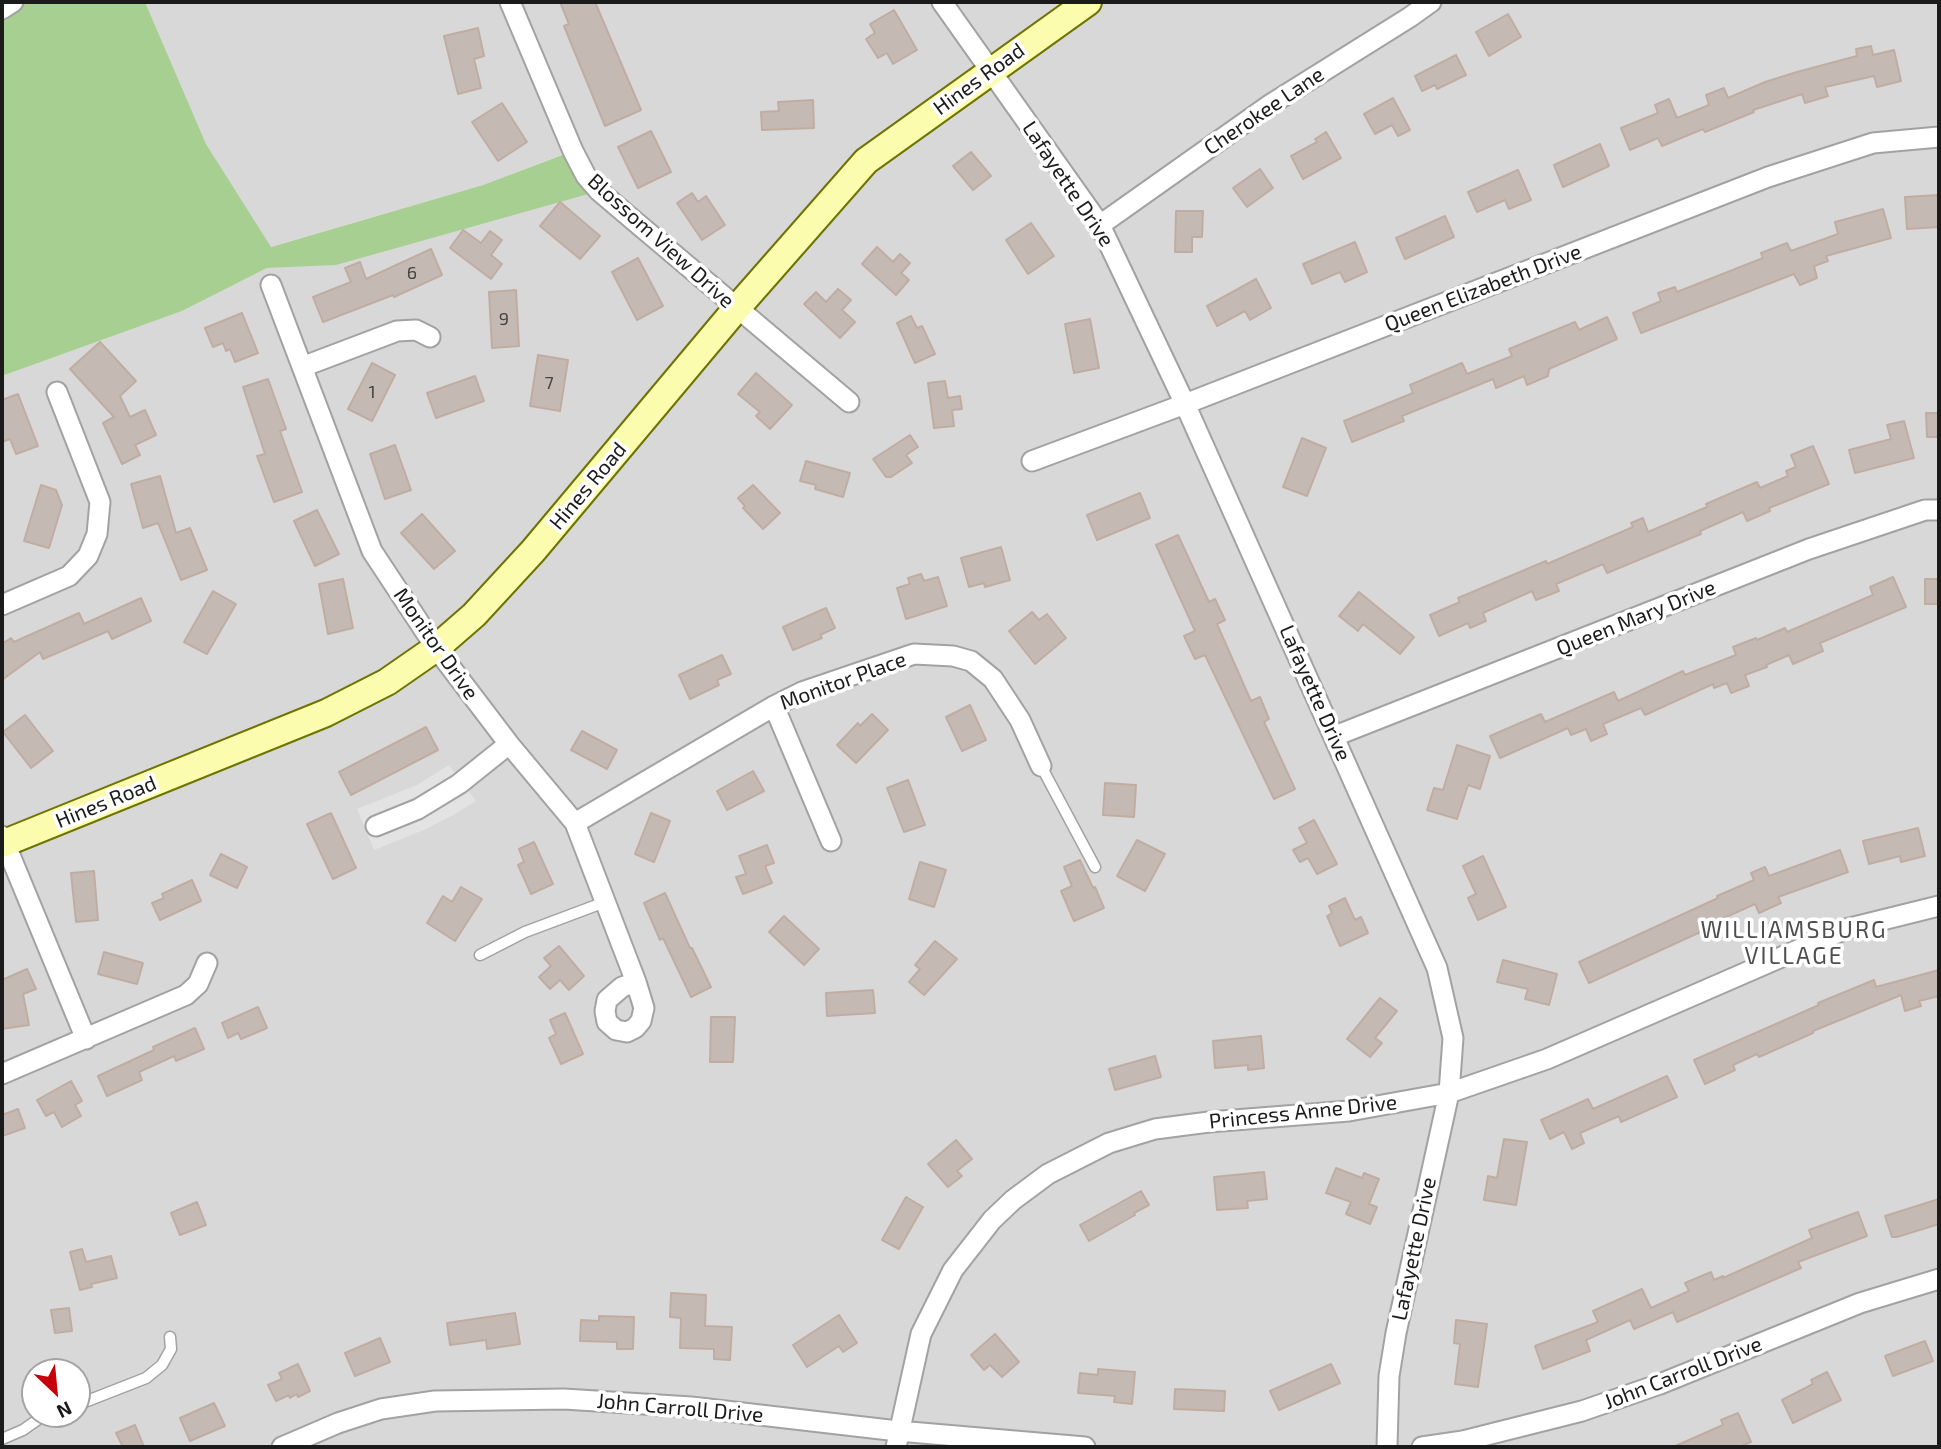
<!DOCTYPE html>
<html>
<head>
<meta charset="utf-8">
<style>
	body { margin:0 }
	#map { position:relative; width:1941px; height:1449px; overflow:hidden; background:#eee8e0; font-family:"Exo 2",sans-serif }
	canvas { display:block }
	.frame { position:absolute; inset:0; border:4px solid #1b1b1b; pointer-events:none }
	.north { position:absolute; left:21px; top:1358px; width:70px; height:70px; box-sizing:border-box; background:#fff; border:2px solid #a4a4a4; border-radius:50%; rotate:154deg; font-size:19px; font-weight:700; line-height:28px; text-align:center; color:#1b1b1b }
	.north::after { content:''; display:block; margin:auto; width:24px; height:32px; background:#c6000a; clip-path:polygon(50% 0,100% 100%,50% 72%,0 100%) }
</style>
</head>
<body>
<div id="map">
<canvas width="1941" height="1449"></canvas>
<div class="frame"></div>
<div class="north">N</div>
</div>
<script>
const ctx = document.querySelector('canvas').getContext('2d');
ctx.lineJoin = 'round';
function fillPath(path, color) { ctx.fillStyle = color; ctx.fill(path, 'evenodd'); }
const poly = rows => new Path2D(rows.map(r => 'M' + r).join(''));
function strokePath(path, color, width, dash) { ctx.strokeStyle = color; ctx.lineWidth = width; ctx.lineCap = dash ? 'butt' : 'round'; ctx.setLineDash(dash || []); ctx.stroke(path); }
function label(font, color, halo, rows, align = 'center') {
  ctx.font = font + ' "Exo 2",sans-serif'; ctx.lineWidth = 7; ctx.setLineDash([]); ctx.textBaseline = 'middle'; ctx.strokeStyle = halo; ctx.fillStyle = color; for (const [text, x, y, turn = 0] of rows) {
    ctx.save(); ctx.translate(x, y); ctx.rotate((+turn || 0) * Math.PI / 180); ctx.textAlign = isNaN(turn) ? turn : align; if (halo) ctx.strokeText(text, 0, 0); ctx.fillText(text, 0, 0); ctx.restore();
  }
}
fillPath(poly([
	[145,2,1939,2,1939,1447,2,1447,2,376,182,311,267,268,336,264,572,151,483,185,270,247,206,144],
	[35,1372,77,1372,77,1414,35,1414]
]), '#d9d8d8');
fillPath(poly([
	[11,2,145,2,206,144,271,247,483,185,573,151,599,191,336,265,267,268,182,311,2,376,2,7]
]), '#a7cf92');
fillPath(poly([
	[449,765,476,801,453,815,426,829,374,850,357,809,417,785]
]), '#e3e3e3');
const building = poly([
	[560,2,595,2,641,110,605,126,564,26,569,24,560,2],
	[894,10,917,50,893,64,887,53,878,58,866,39,875,33,870,24,894,10],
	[1508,14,1521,37,1489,56,1476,32,1508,14],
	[478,28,484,56,474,59,481,88,458,94,444,36,478,28],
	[1871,46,1873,55,1894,50,1901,81,1877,87,1874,76,1825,87,1828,96,1805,103,1802,94,1753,110,1754,112,1705,132,1703,129,1662,146,1658,138,1630,150,1621,128,1658,113,1655,105,1669,99,1677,118,1709,105,1706,95,1724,88,1728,98,1765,82,1797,72,1857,56,1856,49,1871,46],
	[1456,55,1466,75,1437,89,1435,85,1422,91,1415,76,1456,55],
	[1393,98,1410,130,1398,136,1392,125,1375,134,1364,114,1393,98],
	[813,100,814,128,762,130,761,112,779,111,778,102,813,100],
	[502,103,527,142,498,161,472,122,502,103],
	[651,131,671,172,638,188,618,147,651,131],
	[1326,132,1341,158,1303,179,1291,156,1317,142,1315,139,1326,132],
	[1600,144,1609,166,1563,187,1554,165,1600,144],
	[971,152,991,176,973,190,953,166,971,152],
	[1260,169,1273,188,1247,207,1233,188,1260,169],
	[1518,170,1531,200,1509,209,1505,200,1477,212,1468,192,1518,170],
	[692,193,698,202,706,196,725,225,702,240,677,203,692,193],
	[1939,195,1939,227,1907,229,1905,197,1939,195],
	[560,202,600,236,580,259,540,226,560,202],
	[1883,209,1891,238,1826,256,1828,261,1814,266,1817,278,1800,285,1794,274,1641,333,1633,313,1661,301,1658,293,1675,287,1677,292,1763,258,1761,253,1787,243,1791,251,1838,234,1835,222,1883,209],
	[1176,211,1203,211,1202,237,1192,237,1192,252,1175,252,1176,211],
	[1445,216,1454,237,1405,259,1396,238,1445,216],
	[1031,223,1054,256,1028,274,1006,240,1031,223],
	[463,230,481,243,490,231,502,240,491,255,502,264,491,279,450,248,463,230],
	[1355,242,1367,272,1345,282,1340,272,1312,284,1303,264,1355,242],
	[877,247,893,262,900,254,910,263,901,273,909,280,896,295,862,264,877,247],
	[431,249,442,275,394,297,393,295,323,322,313,297,351,282,345,268,360,262,366,279,431,249],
	[638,258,663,306,637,320,612,272,638,258],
	[1256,279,1271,308,1250,320,1245,311,1217,326,1207,306,1256,279],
	[838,289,851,300,842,310,855,322,840,338,804,304,816,292,826,302,838,289],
	[516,290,519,346,492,348,489,292,516,290],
	[242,313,258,353,235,362,230,349,226,351,223,343,213,347,205,328,242,313],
	[911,316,917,328,922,326,935,354,915,363,897,323,911,316],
	[1607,317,1617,339,1549,369,1548,376,1527,385,1524,376,1496,388,1493,379,1402,416,1404,421,1352,442,1344,421,1413,393,1410,385,1462,363,1467,374,1512,356,1509,349,1575,322,1579,330,1607,317],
	[1090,319,1099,368,1074,373,1065,324,1090,319],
	[100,342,136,381,120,396,130,417,145,410,156,435,135,445,140,455,122,464,103,423,114,417,70,369,100,342],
	[538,355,568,360,560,411,530,406,538,355],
	[372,363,395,375,372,421,348,409,372,363],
	[756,373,792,405,770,429,756,416,760,412,738,394,756,373],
	[475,376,484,401,436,418,427,393,475,376],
	[268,379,286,429,280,431,302,492,274,502,257,456,265,454,243,387,268,379],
	[945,381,948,398,960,396,962,409,952,410,954,426,934,428,928,383,945,381],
	[18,394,38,446,16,454,10,439,2,442,2,400,18,394],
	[1926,413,1939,413,1939,437,1927,437,1926,413],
	[1904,421,1914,458,1855,473,1849,450,1891,439,1887,425,1904,421],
	[910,435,918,447,906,455,912,463,891,477,886,477,873,459,910,435],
	[1302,438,1326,448,1307,496,1283,487,1302,438],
	[395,445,411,490,385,499,370,454,395,445],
	[1813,446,1829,484,1769,508,1770,511,1747,521,1743,512,1700,531,1701,534,1607,573,1603,564,1556,584,1559,591,1536,600,1532,591,1483,613,1486,621,1470,628,1468,623,1439,636,1430,615,1460,602,1458,598,1546,561,1547,564,1633,527,1631,523,1643,518,1648,532,1707,507,1706,504,1757,482,1760,488,1788,476,1786,471,1796,467,1791,455,1813,446],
	[806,461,850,473,843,497,815,489,816,485,800,481,806,461],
	[160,476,176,533,190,528,207,570,181,580,158,523,143,528,131,484,160,476],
	[41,485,56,490,62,505,49,548,24,541,41,485],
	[753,485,780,513,763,529,743,508,745,506,738,498,753,485],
	[1140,493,1150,518,1097,540,1087,515,1140,493],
	[317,510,339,554,315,566,294,521,317,510],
	[422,514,455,551,434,569,401,533,422,514],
	[1178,535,1209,602,1215,599,1225,620,1217,624,1251,701,1260,697,1269,719,1264,722,1295,789,1274,799,1205,655,1195,659,1184,636,1195,631,1156,545,1178,535],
	[1001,547,1010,580,985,587,984,583,969,587,961,558,1001,547],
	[921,574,924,581,938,577,947,606,906,619,897,588,910,584,908,578,921,574],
	[1893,577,1906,607,1820,643,1823,651,1793,664,1789,655,1766,665,1767,667,1745,675,1749,686,1731,693,1727,683,1714,688,1713,684,1645,715,1641,708,1603,724,1607,734,1591,741,1586,729,1571,735,1568,728,1500,758,1490,736,1541,714,1545,722,1614,692,1618,701,1683,671,1685,675,1736,655,1733,647,1756,638,1757,640,1785,628,1787,632,1873,595,1870,587,1893,577],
	[343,579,353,628,328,634,319,584,343,579],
	[1925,579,1939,579,1939,604,1925,604,1925,579],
	[213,591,236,604,207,654,184,642,213,591],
	[1359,592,1414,637,1400,654,1363,624,1358,631,1339,616,1359,592],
	[141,598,151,621,112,639,108,631,43,659,40,652,2,680,2,644,11,638,14,642,79,613,84,624,141,598],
	[826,608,835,628,820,635,822,638,793,650,783,627,826,608],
	[1032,612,1039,620,1047,614,1066,638,1035,664,1009,631,1032,612],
	[722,655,731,674,717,680,719,685,690,699,679,675,722,655],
	[970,705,986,740,962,751,946,717,970,705],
	[872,714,888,730,856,763,837,745,858,723,860,726,872,714],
	[25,715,53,751,31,768,3,732,25,715],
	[426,727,438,750,351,795,339,772,426,727],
	[582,731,617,750,607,769,571,750,582,731],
	[1457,745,1490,756,1480,789,1468,785,1457,819,1427,810,1434,788,1443,790,1457,745],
	[753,771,764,791,727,810,717,791,753,771],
	[908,780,925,825,904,832,887,788,908,780],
	[1105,783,1136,785,1134,817,1103,815,1105,783],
	[331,813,356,868,333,879,307,824,331,813],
	[651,813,670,821,654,862,635,854,651,813],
	[1314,820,1337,864,1317,874,1308,858,1300,862,1293,850,1307,843,1299,828,1314,820],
	[1918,828,1925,856,1901,862,1900,856,1869,864,1863,841,1918,828],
	[1137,840,1165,854,1145,891,1117,876,1137,840],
	[534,842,553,884,531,894,518,865,524,862,519,849,534,842],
	[767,845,774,863,765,866,772,883,743,894,736,877,746,874,739,856,767,845],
	[1840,850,1848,872,1778,897,1781,903,1759,913,1755,904,1706,926,1707,929,1589,983,1579,962,1718,898,1717,896,1754,880,1751,873,1765,867,1769,876,1840,850],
	[221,854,247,867,237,888,210,875,221,854],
	[1483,856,1506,907,1478,920,1468,898,1476,894,1463,866,1483,856],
	[1080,860,1093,888,1095,887,1104,908,1074,921,1061,891,1072,886,1064,867,1080,860],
	[920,862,946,870,934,907,909,899,920,862],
	[94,871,98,920,76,922,71,873,94,871],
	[192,880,201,901,160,920,152,903,164,898,162,894,192,880],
	[461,887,482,899,455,941,427,923,443,896,452,902,461,887],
	[665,893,690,948,692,948,711,987,691,997,663,938,660,940,644,903,665,893],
	[1345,898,1355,920,1361,917,1368,933,1340,946,1327,916,1332,913,1329,906,1345,898],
	[784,916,819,949,804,965,769,932,784,916],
	[935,941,957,959,924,995,909,982,920,969,915,965,935,941],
	[559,946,584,976,569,990,560,980,550,989,539,977,551,966,544,958,559,946],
	[104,952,143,963,137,984,98,974,104,952],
	[1503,960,1557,974,1549,1005,1525,999,1528,989,1497,982,1503,960],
	[27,969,36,989,23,994,29,1025,2,1029,2,980,27,969],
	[1939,970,1939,996,1919,1001,1921,1006,1905,1011,1901,995,1813,1031,1813,1033,1759,1057,1757,1054,1733,1065,1735,1070,1705,1084,1694,1060,1819,1005,1818,1003,1874,980,1876,987,1939,970],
	[873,990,875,1013,827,1016,826,993,873,990],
	[1380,998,1397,1011,1375,1038,1382,1043,1370,1057,1347,1039,1380,998],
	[258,1007,267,1028,241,1039,238,1033,228,1038,222,1023,258,1007],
	[565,1013,583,1054,561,1064,549,1038,556,1034,550,1020,565,1013],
	[711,1017,735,1017,733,1062,710,1062,711,1017],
	[195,1028,204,1049,176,1061,174,1056,139,1072,142,1080,107,1096,98,1076,154,1050,153,1047,195,1028],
	[1261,1036,1264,1068,1248,1070,1248,1065,1215,1068,1213,1041,1261,1036],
	[1155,1056,1161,1077,1115,1090,1109,1069,1155,1056],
	[1667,1076,1677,1097,1621,1122,1619,1116,1580,1133,1584,1143,1572,1149,1564,1132,1550,1139,1541,1120,1588,1099,1593,1109,1667,1076],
	[71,1081,82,1101,75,1105,81,1116,62,1127,54,1112,46,1116,37,1100,71,1081],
	[18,1109,25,1128,2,1136,2,1115,18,1109],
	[1504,1139,1527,1142,1516,1205,1484,1200,1488,1176,1497,1178,1504,1139],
	[956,1140,972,1159,957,1171,962,1176,948,1187,928,1164,956,1140],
	[1336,1168,1362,1178,1364,1173,1379,1179,1369,1204,1377,1207,1370,1224,1346,1214,1351,1202,1326,1193,1336,1168],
	[1264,1172,1267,1199,1247,1201,1248,1208,1217,1210,1214,1177,1264,1172],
	[1141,1191,1149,1205,1134,1213,1135,1215,1089,1241,1080,1225,1141,1191],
	[906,1197,923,1207,899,1249,882,1240,906,1197],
	[1939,1199,1939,1224,1897,1237,1892,1237,1885,1216,1939,1199],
	[197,1202,206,1225,180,1235,171,1213,197,1202],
	[1858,1212,1867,1236,1798,1262,1801,1268,1677,1322,1673,1312,1634,1329,1630,1320,1586,1340,1590,1351,1543,1369,1535,1346,1598,1322,1593,1311,1642,1289,1651,1308,1689,1291,1685,1283,1711,1272,1714,1280,1723,1276,1723,1278,1812,1238,1809,1230,1858,1212],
	[82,1249,86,1262,111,1256,117,1278,91,1284,92,1287,80,1290,70,1252,82,1249],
	[671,1293,706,1295,705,1326,732,1327,730,1360,714,1359,714,1349,680,1348,681,1318,670,1317,671,1293],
	[69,1308,72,1331,55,1333,51,1310,69,1308],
	[515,1313,520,1344,487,1349,486,1340,450,1345,447,1323,515,1313],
	[839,1315,857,1343,843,1352,839,1346,807,1367,793,1345,839,1315],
	[599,1316,634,1317,633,1349,617,1349,617,1342,580,1341,581,1320,599,1321,599,1316],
	[1456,1320,1487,1324,1478,1387,1455,1384,1460,1344,1454,1343,1456,1320],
	[995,1334,1019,1362,1002,1377,990,1365,984,1370,971,1355,995,1334],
	[380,1338,390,1362,355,1376,345,1353,380,1338],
	[1925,1341,1933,1361,1893,1376,1885,1356,1925,1341],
	[298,1364,310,1391,298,1397,297,1394,290,1398,289,1395,276,1401,268,1385,282,1379,279,1373,298,1364],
	[1331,1364,1340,1383,1279,1410,1270,1391,1331,1364],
	[1098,1369,1135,1372,1132,1404,1114,1402,1115,1396,1078,1393,1080,1373,1098,1375,1098,1369],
	[1827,1372,1841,1400,1793,1423,1782,1400,1813,1384,1811,1380,1827,1372],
	[1175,1389,1225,1391,1224,1411,1174,1409,1175,1389],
	[214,1403,225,1426,190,1441,180,1418,214,1403],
	[1738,1413,1751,1442,1739,1447,1673,1447,1723,1425,1721,1420,1738,1413],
	[135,1425,144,1447,123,1447,116,1433,135,1425]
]);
fillPath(building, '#c5bab3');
strokePath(building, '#c0ada2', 2);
const lane = poly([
	[1041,766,1095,867],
	[480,955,525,932,605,902],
	[77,1405,146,1378,162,1365,171,1349,170,1337],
	[2,1439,23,1430,40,1418,52,1414]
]);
const street = poly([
	[510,2,573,151,586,176,599,191,632,219,849,402],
	[942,2,1100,225,1185,404,1437,968,1453,1038,1449,1093,1396,1333,1389,1376,1387,1447],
	[2,9,13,2],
	[1100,225,1271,104,1410,17,1431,2],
	[271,285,372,551,436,648,509,744,575,823,636,982,644,1008,641,1021,635,1028,627,1032,616,1030,607,1022,605,1011,607,1000,622,987,636,982],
	[302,367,397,331,416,330,430,337],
	[1032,461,1185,404,1768,177,1873,143,1939,137],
	[2,605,69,576,88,556,97,534,100,502,57,392],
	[774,706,831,841],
	[1335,736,1809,549,1925,510,1939,510],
	[575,823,774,706,802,692,914,654,953,656,971,661,993,679,1020,720,1041,766],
	[376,826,418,809,459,784,509,744],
	[2,836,86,1039],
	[2,1074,186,995,198,984,207,963],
	[282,1447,338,1423,381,1409,435,1401,564,1399,691,1407,898,1431,1085,1447],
	[896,1447,921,1334,953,1270,992,1220,1013,1200,1048,1174,1109,1143,1155,1129,1209,1122,1349,1111,1449,1093,1547,1059,1846,929,1939,906],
	[1422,1447,1463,1441,1582,1411,1660,1384,1860,1303,1939,1279]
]);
const secondary = poly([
	[2,844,326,713,387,682,436,648,474,615,533,551,736,309,866,161,1088,2]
]);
strokePath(lane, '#a2a2a2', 13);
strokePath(street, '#a2a2a2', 23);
strokePath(secondary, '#6d7400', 30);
strokePath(lane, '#fff', 10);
strokePath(street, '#fff', 19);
strokePath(secondary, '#fcfcaf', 26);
label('18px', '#464341', null, [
	["6",412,273],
	["9",504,319],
	["7",549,383],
	["1",372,392]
]);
label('21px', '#1b1b1b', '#fff', [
	["Hines Road",979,79,-36],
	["Cherokee Lane",1264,111,-34],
	["Lafayette Drive",1068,184,56],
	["Blossom View Drive",661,241,42],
	["Queen Elizabeth Drive",1483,288,-21],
	["Hines Road",588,486,-50],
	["Queen Mary Drive",1636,618,-22],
	["Monitor Drive",436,644,55],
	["Monitor Place",843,681,-20],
	["Lafayette Drive",1315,693,66],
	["Hines Road",106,802,-22],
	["Princess Anne Drive",1303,1112,-6],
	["Lafayette Drive",1414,1249,-78],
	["John Carroll Drive",1683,1373,-21],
	["John Carroll Drive",680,1408,5]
]);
ctx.letterSpacing = '2px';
label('23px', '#4e4e4e', '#fff', [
	["WILLIAMSBURG",1794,930],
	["VILLAGE",1794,956]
]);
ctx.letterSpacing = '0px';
</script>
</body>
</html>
